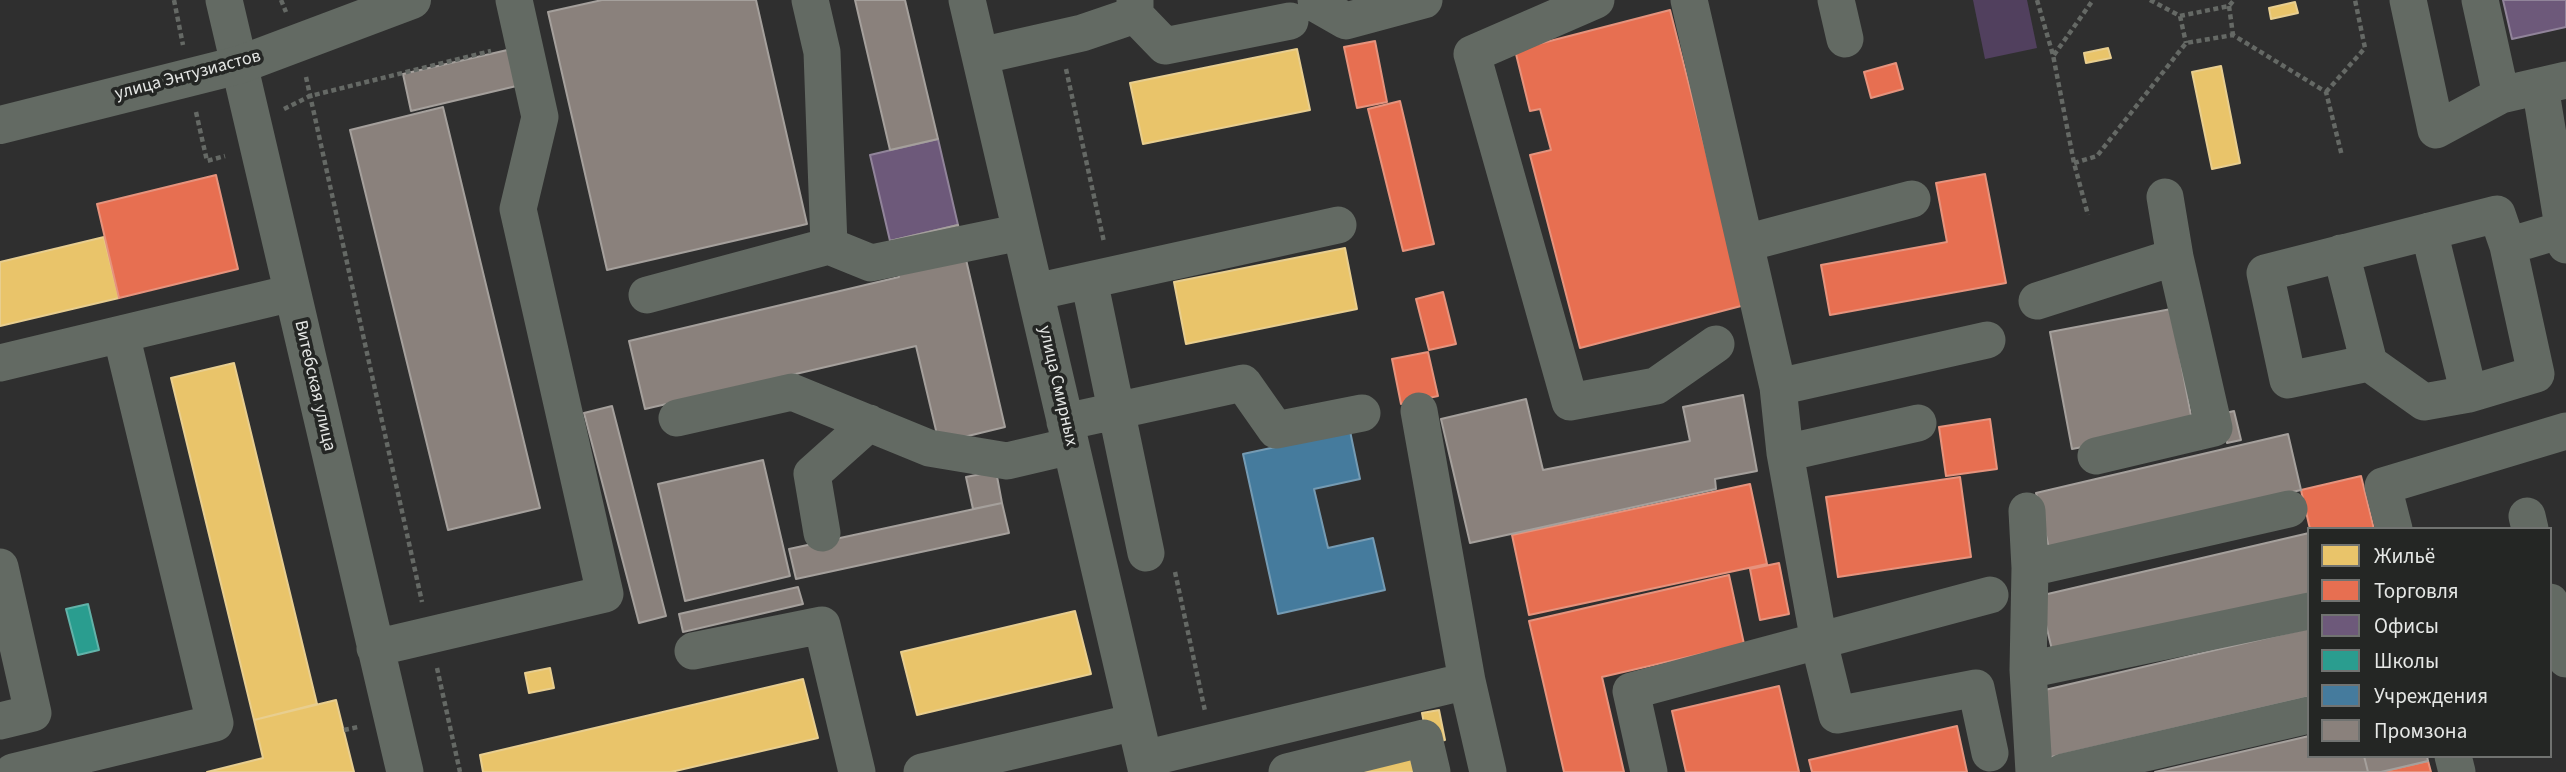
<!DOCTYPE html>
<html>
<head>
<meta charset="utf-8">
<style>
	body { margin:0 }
	#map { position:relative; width:2566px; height:772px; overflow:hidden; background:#2f2f2f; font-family:"Source Sans 3",sans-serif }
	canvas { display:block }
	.legend { position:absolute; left:2307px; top:527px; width:245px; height:231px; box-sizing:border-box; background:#242624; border:2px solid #717371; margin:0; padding:9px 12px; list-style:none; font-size:21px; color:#e5e7e5 }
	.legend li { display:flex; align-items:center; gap:14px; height:35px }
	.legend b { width:35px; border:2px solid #717371 }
</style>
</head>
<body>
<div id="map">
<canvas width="2566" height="772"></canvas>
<ul class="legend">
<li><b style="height:19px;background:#e9c46a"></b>Жильё</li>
<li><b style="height:19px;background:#e76f51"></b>Торговля</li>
<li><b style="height:19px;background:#6d597a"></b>Офисы</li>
<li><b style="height:19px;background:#2a9d8f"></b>Школы</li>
<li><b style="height:19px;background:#457b9d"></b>Учреждения</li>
<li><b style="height:19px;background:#8a817c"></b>Промзона</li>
</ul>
</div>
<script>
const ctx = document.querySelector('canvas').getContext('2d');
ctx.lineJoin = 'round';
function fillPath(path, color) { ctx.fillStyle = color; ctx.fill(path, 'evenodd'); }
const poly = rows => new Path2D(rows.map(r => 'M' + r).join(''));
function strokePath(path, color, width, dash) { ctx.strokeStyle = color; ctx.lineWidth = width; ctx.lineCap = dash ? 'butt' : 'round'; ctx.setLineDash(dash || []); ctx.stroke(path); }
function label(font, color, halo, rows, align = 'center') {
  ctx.font = font + ' "Source Sans 3",sans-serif'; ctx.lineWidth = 7; ctx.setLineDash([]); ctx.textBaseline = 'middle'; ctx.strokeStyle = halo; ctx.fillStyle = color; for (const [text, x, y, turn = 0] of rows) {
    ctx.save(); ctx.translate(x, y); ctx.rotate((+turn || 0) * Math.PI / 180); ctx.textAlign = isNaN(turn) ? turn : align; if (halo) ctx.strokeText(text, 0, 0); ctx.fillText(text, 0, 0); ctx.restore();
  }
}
fillPath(poly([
	[1973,0,2027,0,2037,48,1985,59]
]), '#51405e');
const homes = poly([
	[2295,2,2298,13,2271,19,2269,8,2295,2],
	[2108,48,2111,58,2086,63,2084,53,2108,48],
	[1297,49,1310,110,1143,144,1130,83,1297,49],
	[2221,66,2240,163,2212,169,2192,72,2221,66],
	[104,237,119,298,0,326,0,262,104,237],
	[1345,248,1357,309,1186,344,1174,282,1345,248],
	[234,363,317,704,254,720,171,378,234,363],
	[1075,611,1091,674,917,715,901,652,1075,611],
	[550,668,554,688,529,693,525,673,550,668],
	[803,679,818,738,671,772,483,772,480,755,803,679],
	[336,700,354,772,207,772,263,758,254,720,336,700],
	[1439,710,1445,740,1428,744,1422,713,1439,710],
	[1416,755,1419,772,1342,772,1416,755]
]);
fillPath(homes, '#e9c46a');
strokePath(homes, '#e8ce8f', 2);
const shops = poly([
	[1670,10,1745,305,1580,348,1530,155,1551,150,1540,109,1530,111,1515,50,1670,10],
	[1375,41,1387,102,1357,108,1344,47,1375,41],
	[1896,63,1903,89,1871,98,1864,72,1896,63],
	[1400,101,1434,244,1403,251,1368,109,1400,101],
	[1985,174,2006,283,1830,315,1821,265,1947,242,1936,183,1985,174],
	[216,175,238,269,119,298,97,204,216,175],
	[1443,292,1456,344,1429,350,1416,299,1443,292],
	[1428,352,1438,396,1401,404,1392,359,1428,352],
	[1990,419,1997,469,1946,476,1939,427,1990,419],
	[2361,476,2374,529,2310,529,2301,490,2361,476],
	[1960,477,1971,557,1838,577,1826,497,1960,477],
	[1750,484,1767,564,1529,615,1512,535,1750,484],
	[1779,563,1789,614,1760,620,1750,569,1779,563],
	[1729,575,1744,644,1602,677,1624,772,1564,772,1529,621,1729,575],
	[1779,686,1799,772,1686,772,1672,711,1779,686],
	[1957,726,1967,772,1812,772,1809,760,1957,726],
	[2428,761,2431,772,2381,772,2428,761]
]);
fillPath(shops, '#e76f51');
strokePath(shops, '#e6937d', 2);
const offices = poly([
	[2503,0,2566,0,2566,27,2512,39,2503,0],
	[938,139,958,225,890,241,870,155,938,139]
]);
fillPath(offices, '#6d597a');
strokePath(offices, '#91849a', 2);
const schools = poly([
	[88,604,99,650,78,655,66,609,88,604]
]);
fillPath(schools, '#2a9d8f');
strokePath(schools, '#62b3a9', 2);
const public = poly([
	[1350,431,1360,479,1314,489,1328,548,1373,538,1385,590,1278,614,1243,454,1350,431]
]);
fillPath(public, '#457b9d');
strokePath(public, '#759bb3', 2);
const industry = poly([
	[602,0,756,0,807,224,607,270,548,12,602,0],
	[855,0,905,0,938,139,890,150,855,0],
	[516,48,525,84,411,111,403,74,516,48],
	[443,107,540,508,448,530,350,130,443,107],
	[958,225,1005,427,939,443,916,346,645,409,629,341,899,277,890,241,958,225],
	[2171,309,2193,426,2072,449,2050,332,2171,309],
	[1743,395,1757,471,1715,479,1716,489,1470,543,1441,419,1526,399,1543,470,1690,441,1683,407,1743,395],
	[612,406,666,616,639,623,584,413,612,406],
	[2234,411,2241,440,2227,443,2221,414,2234,411],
	[2288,434,2301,490,2049,548,2036,493,2288,434],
	[763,460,790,576,685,601,658,484,763,460],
	[996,471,1002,503,973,509,966,477,996,471],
	[1002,503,1009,533,796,579,789,549,1002,503],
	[2309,533,2309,594,2053,654,2039,596,2309,533],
	[798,587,803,604,683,632,679,614,798,587],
	[2309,628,2309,697,2047,758,2032,693,2309,628],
	[2309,736,2309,756,2364,756,2368,772,2155,772,2309,736],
	[2364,756,2427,756,2428,761,2381,772,2368,772,2364,756]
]);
fillPath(industry, '#8a817c');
strokePath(industry, '#a5a09c', 2);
strokePath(poly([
	[174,0,183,45],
	[281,0,286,12],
	[2037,0,2053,55,2074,163,2088,215],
	[2150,0,2180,16,2229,6,2234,0],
	[2229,6,2233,35],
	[2180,16,2186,43],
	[2054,55,2093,0],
	[1066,69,1104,242],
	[306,77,422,602],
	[2326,92,2365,48,2355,0],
	[284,109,310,96,491,51],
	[196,112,207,161,225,156],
	[2074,163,2097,156,2186,43,2233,35,2326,92,2342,156],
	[1175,572,1205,711],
	[437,668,460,772],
	[344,730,358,727]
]), '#656965', 4.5, [5, 3.5]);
strokePath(poly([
	[224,0,405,772],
	[967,0,1147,772],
	[1135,0,1135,15,1165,46,1290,21],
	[1316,0,1318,5,1346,21,1424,0],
	[1596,0,1472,54,1570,402,1656,386,1716,344],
	[1689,0,1778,387,1785,453,1819,642,1837,715,1976,688,1990,753],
	[1836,0,1845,39],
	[2408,0,2436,130,2501,95,2566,80],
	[2480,0,2501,95],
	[980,56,1082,33,1135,15],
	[2540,86,2566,245],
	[2165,197,2175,257],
	[2429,231,2469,394],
	[1746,243,1912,199],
	[829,246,871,263,1021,232],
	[2508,246,2497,214,2265,273,2288,380,2369,363,2424,402,2469,394,2536,374,2508,246,2562,230],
	[2341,253,2369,363],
	[1089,280,1146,553],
	[1035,292,1338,225],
	[647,295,829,246,822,52,810,0],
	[2037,301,2175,257,2214,428,2096,456],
	[0,363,292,293],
	[1778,387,1987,340],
	[1419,411,1467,681],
	[677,418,792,392,929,448,1007,461,1071,446],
	[1065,422,1243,383,1276,430,1362,413],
	[1785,453,1918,423],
	[2027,511,2030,568],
	[2527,516,2530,529],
	[2394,529,2383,486,2566,431],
	[822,533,812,474,869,423],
	[0,567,33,713,0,721],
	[2550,602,2566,659],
	[375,648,605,594,518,209,540,117,514,0],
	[693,651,822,625,857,772],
	[2028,670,2309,611],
	[2453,756,2457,772],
	[1144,759,1467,681,1488,772],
	[13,772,215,723,121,334],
	[922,772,1135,722],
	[1287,772,1424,738,1432,772],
	[1649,772,1631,691,1990,595],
	[2034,772,2028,670,2030,568,2289,509],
	[2063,772,2309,715]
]), '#636a63', 37);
strokePath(poly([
	[0,125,239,65,412,0]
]), '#636a63', 38);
label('18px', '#e5e7e5', '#242624', [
	["улица Энтузиастов",188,76,-15],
	["Витебская улица",314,386,77],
	["улица Смирных",1057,386,77]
]);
</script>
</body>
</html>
